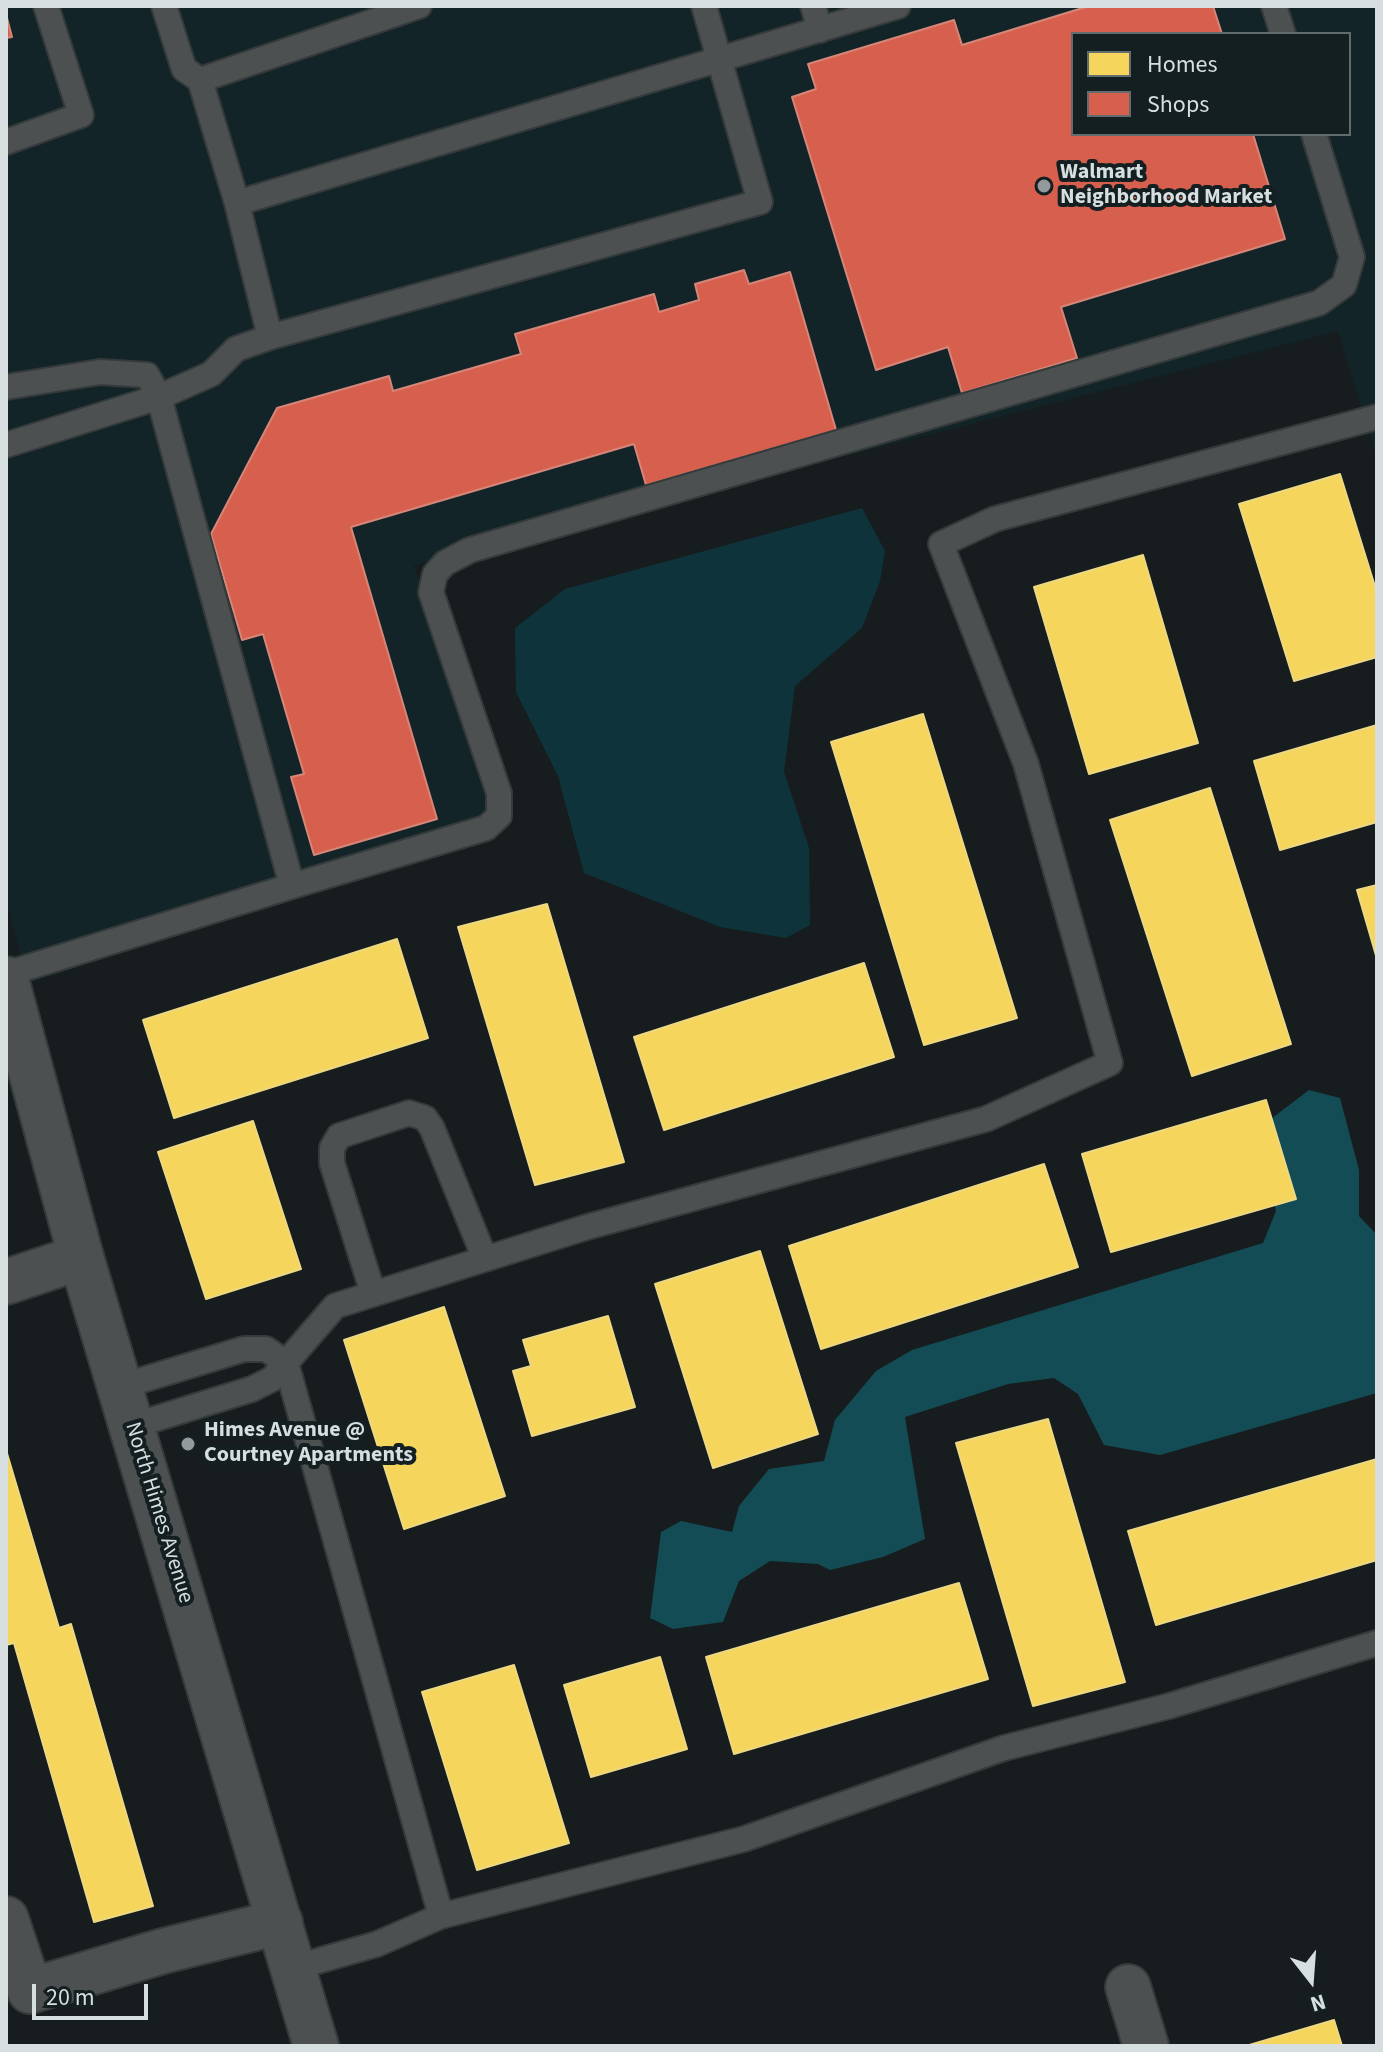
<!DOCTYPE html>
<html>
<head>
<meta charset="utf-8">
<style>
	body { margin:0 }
	#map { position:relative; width:1383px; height:2052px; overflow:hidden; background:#171d1e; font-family:"Source Sans 3",sans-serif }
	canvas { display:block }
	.frame { position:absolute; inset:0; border:8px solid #d7dedf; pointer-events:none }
	.legend { position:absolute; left:1071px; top:32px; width:280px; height:104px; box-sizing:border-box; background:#141f21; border:2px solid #626b6d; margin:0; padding:10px 14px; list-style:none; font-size:24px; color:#d7dedf }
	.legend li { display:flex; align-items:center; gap:16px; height:40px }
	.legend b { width:40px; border:2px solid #626b6d }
	.north { position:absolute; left:1271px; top:1940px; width:80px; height:80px; -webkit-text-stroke:6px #141f21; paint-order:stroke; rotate:163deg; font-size:22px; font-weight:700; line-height:32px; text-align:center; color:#d7dedf }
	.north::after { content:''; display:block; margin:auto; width:28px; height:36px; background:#d7dedf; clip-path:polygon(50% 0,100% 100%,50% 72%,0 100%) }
	.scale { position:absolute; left:32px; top:1984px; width:116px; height:36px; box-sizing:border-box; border:4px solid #d7dedf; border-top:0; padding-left:10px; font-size:24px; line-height:28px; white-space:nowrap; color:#d7dedf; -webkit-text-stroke:6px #141f21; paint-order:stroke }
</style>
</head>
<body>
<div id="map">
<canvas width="1383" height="2052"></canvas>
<div class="frame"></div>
<ul class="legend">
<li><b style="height:22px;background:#f6d55c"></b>Homes</li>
<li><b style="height:22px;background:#d6604d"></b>Shops</li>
</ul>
<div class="north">N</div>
<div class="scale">20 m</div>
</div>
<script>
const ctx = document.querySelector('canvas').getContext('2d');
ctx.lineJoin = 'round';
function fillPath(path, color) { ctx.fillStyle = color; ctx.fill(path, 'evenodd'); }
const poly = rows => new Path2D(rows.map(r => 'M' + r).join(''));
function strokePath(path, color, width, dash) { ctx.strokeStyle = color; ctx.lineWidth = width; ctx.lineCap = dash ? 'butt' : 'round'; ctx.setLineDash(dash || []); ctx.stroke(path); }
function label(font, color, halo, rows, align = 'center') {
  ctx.font = font + ' "Source Sans 3",sans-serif'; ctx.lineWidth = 8; ctx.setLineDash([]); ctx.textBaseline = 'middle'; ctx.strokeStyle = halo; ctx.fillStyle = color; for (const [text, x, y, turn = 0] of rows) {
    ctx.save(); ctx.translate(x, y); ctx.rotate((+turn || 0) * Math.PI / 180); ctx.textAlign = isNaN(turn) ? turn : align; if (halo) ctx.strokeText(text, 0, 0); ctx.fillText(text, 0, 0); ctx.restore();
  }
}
fillPath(poly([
	[6,6,1377,6,1377,458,1338,331,414,565,498,832,28,983,6,901],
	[1073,34,1349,34,1349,134,1073,134]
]), '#132428');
fillPath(poly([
	[862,508,885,551,880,581,862,628,795,686,784,772,809,848,810,925,786,938,720,927,584,873,558,776,516,692,515,628,565,589]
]), '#0f333a');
fillPath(poly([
	[1309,1090,1340,1098,1359,1170,1359,1216,1377,1235,1377,1393,1160,1455,1104,1445,1078,1394,1054,1378,1008,1384,905,1417,925,1539,883,1557,830,1570,818,1564,770,1561,739,1581,723,1622,673,1629,650,1618,661,1532,681,1521,732,1532,739,1506,769,1469,824,1461,835,1420,876,1371,912,1350,1263,1243,1276,1211,1259,1128]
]), '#144c56');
const homes = poly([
	[1340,474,1377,593,1377,657,1294,681,1239,504,1340,474],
	[1143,555,1198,743,1089,774,1034,587,1143,555],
	[923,714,1017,1018,924,1045,831,742,923,714],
	[1377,725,1377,822,1280,850,1254,761,1377,725],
	[1210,788,1291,1044,1192,1076,1110,820,1210,788],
	[1377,885,1377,959,1357,890,1377,885],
	[547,904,624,1162,535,1185,458,927,547,904],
	[397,939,428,1038,174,1118,143,1020,397,939],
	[864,963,894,1057,664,1130,634,1037,864,963],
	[1266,1100,1296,1199,1111,1252,1082,1154,1266,1100],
	[253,1121,301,1269,206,1299,158,1152,253,1121],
	[1044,1164,1078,1267,821,1349,789,1246,1044,1164],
	[760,1251,818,1434,713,1468,655,1284,760,1251],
	[444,1307,505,1496,404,1529,344,1340,444,1307],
	[608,1316,635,1407,532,1436,513,1371,531,1366,523,1340,608,1316],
	[1048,1419,1125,1682,1033,1706,956,1443,1048,1419],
	[6,1450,59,1628,71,1624,153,1906,94,1922,14,1643,6,1645,6,1450],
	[1377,1459,1377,1560,1156,1625,1128,1531,1377,1459],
	[959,1583,988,1679,734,1754,706,1657,959,1583],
	[660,1657,687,1749,591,1777,564,1685,660,1657],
	[514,1665,569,1843,477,1870,422,1692,514,1665],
	[1334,2020,1342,2046,1246,2046,1334,2020]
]);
fillPath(homes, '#f6d55c');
strokePath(homes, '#edd883', 2);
const shops = poly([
	[1089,6,1213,6,1222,34,1073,34,1073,134,1253,134,1285,239,1061,307,1077,358,962,393,948,347,876,370,792,97,816,89,808,64,954,20,962,45,1089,6],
	[6,14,12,37,6,38,6,14],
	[744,270,749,284,790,272,836,430,646,485,634,444,351,527,437,819,314,855,291,777,304,774,263,634,242,640,211,534,277,408,389,376,393,391,521,354,515,334,654,294,659,312,699,300,695,284,744,270]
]);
fillPath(shops, '#d6604d');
strokePath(shops, '#d68679', 2);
const service = poly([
	[164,6,184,69,200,80],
	[813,6,820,30],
	[1274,6,1283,34],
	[6,142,81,115,46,6],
	[237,203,898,6],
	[270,337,237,203,200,80,419,6],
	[6,387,100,372,147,375,159,397,292,886,6,974],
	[6,445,159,397,211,374,236,349,270,337,760,202,704,6],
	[292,886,486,828,499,816,499,793,431,592,435,574,445,563,470,550,1319,303,1344,285,1352,257,1314,134],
	[373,1293,332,1163,332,1148,339,1136,409,1113,425,1118,432,1128,485,1259],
	[119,1387,244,1349,266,1349,286,1363,441,1916,744,1839,1004,1748,1169,1706,1377,1643],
	[132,1426,252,1389,272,1379,335,1306,587,1227,986,1119,1110,1063,1026,764,941,544,995,519,1377,417],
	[293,1968,377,1944,441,1916]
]);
const minor = poly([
	[6,1282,81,1257],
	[6,1919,30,1991,163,1951,280,1922],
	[1128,1987,1146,2046]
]);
const tertiary = poly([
	[6,979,81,1257,316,2046]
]);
strokePath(service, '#353a3b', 28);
strokePath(minor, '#353a3b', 48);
strokePath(tertiary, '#353a3b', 48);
strokePath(service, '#4c5051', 24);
strokePath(minor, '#4c5051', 44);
strokePath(tertiary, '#4c5051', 44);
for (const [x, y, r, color] of [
	[1044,186,8,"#949a9b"],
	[188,1444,8,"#949a9b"]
]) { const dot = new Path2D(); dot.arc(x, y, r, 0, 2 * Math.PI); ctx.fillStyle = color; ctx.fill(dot); strokePath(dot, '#141f21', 3); }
label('bold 22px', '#d7dedf', '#141f21', [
	["Walmart",1060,173],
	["Neighborhood Market",1060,198],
	["Himes Avenue @",204,1431],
	["Courtney Apartments",204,1456]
], 'left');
label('22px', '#d7dedf', '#141f21', [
	["North Himes Avenue",158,1513,73]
]);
</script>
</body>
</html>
